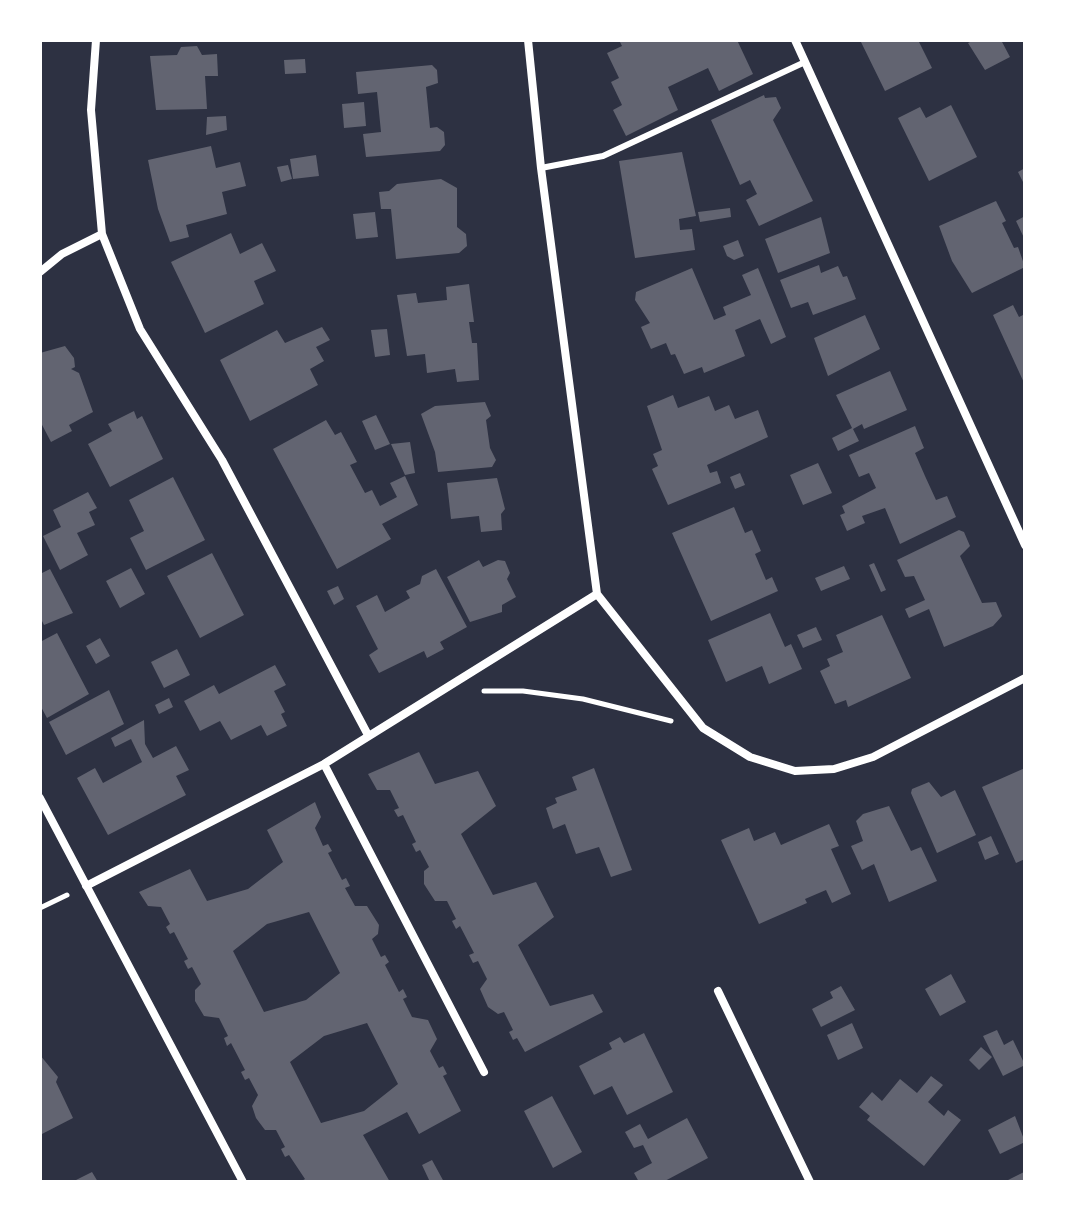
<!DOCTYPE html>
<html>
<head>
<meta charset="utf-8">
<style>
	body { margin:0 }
	#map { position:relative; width:1065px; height:1222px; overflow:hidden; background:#2d3142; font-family:"DM Sans",sans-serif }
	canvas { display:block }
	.frame { position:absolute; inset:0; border:42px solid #fff; pointer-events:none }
</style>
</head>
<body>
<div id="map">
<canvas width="1065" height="1222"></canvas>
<div class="frame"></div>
</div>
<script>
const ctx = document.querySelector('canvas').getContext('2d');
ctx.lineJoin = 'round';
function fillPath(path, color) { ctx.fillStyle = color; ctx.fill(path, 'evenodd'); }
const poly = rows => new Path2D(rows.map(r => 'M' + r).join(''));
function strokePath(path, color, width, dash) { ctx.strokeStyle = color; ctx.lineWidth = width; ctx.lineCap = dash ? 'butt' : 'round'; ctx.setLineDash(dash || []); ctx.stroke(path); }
fillPath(poly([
	[619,40,737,40,753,74,719,91,708,68,668,87,678,110,626,136,613,110,622,105,611,82,619,78,607,53,622,46],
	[860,40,918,40,932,68,885,91],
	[974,40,1001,40,1010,57,985,70,968,43],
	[197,46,202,55,217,54,218,76,205,76,207,109,156,110,150,56,177,55,181,47],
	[305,59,306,73,285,74,284,60],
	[432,65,437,70,438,83,426,87,430,128,437,127,444,132,445,145,440,151,366,157,363,134,381,132,377,92,358,94,356,72],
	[764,95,765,98,776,97,781,108,773,120,813,201,759,226,746,200,757,194,750,180,740,185,711,120],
	[364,102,366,126,344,128,342,104],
	[951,105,977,157,929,181,898,118,920,107,926,118],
	[226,116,227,130,206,135,207,117],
	[211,146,216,168,240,162,246,186,222,192,227,214,186,225,189,237,170,242,158,209,148,160],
	[682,152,696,216,679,219,680,230,692,229,695,250,635,258,619,161],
	[316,155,319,176,293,179,290,159],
	[288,165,292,179,281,182,277,167],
	[1025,168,1025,186,1018,172],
	[441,179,457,188,457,227,466,234,467,246,459,253,396,259,391,209,381,209,379,192,389,191,397,184],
	[996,201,1006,221,1002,223,1014,248,1018,247,1025,267,972,293,952,261,939,226],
	[730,208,731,217,700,222,698,212],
	[375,212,378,237,356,239,353,214],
	[1025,216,1025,240,1016,221],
	[821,217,830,253,778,273,765,239],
	[231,233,240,254,262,243,276,271,254,281,264,304,205,333,171,262],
	[738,240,744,256,734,260,727,256,723,246],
	[819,265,821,273,838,266,843,277,847,276,856,299,813,315,808,302,791,308,780,280],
	[692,268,714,320,726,315,723,307,751,295,742,275,758,268,786,337,771,344,760,319,735,330,745,356,704,373,702,367,684,374,675,354,671,355,666,343,651,349,641,327,650,323,635,300,636,292],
	[469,284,474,322,469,322,472,343,477,343,479,380,457,382,455,369,427,373,425,354,407,356,397,295,416,293,418,303,447,300,446,287],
	[1013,305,1019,317,1025,314,1025,385,993,315],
	[865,315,880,349,828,376,814,338],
	[322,327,330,340,316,347,324,361,310,369,318,385,250,421,220,360,277,330,285,343],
	[387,329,390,355,375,357,371,330],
	[65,346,74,358,75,367,71,369,79,373,93,412,69,425,72,431,51,442,40,421,40,353],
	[890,371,907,410,864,429,862,424,853,429,859,441,838,451,832,438,852,428,836,395],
	[673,395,678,408,709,396,715,411,729,405,735,419,758,410,768,437,707,465,710,473,717,471,721,483,668,505,652,469,658,466,653,454,662,450,647,406],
	[485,402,491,416,486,420,490,448,496,460,492,467,438,472,435,452,421,414,435,406],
	[134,411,137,419,142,416,163,459,110,487,88,444,112,431,108,424],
	[376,415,390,444,375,450,362,421],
	[326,420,335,435,341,432,357,462,350,465,365,493,372,490,380,506,397,497,390,483,405,476,418,505,382,524,391,539,337,569,273,449],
	[915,426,924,448,915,453,925,476,936,500,947,496,956,517,900,544,885,508,862,516,865,523,847,531,840,515,845,513,842,506,876,488,869,473,859,477,849,455],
	[410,442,415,473,405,475,391,444],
	[818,463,832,493,803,505,790,475],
	[740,473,745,485,735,489,730,477],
	[173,477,205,540,146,570,130,538,144,531,129,500],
	[497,478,505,509,501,514,502,530,481,532,479,516,451,519,447,483],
	[88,492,97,508,89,512,95,525,77,533,88,555,60,570,43,536,61,527,53,510],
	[734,507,745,533,752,530,761,551,755,554,766,580,772,577,778,591,711,621,672,533],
	[959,530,964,532,970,546,960,556,982,603,996,602,1002,616,993,626,944,647,929,609,909,618,905,609,925,600,914,576,905,577,897,560],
	[212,553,244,615,200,638,167,576],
	[479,560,483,567,498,560,505,561,510,573,507,579,516,597,502,605,502,612,470,622,447,577],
	[874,563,886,590,881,592,869,565],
	[844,566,850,579,821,591,815,578],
	[131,568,145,594,120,608,106,581],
	[50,569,73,613,44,625,40,617,40,574],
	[436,569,467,627,440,642,444,649,427,658,424,651,379,673,369,655,378,649,356,606,377,595,385,612,410,598,406,591,420,584,422,576],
	[338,586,344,599,334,605,327,591],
	[770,613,785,647,791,644,802,669,769,684,762,666,726,682,708,640],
	[882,615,911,678,848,707,846,700,835,704,820,671,830,666,827,659,843,652,836,635],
	[816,627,822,640,803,648,797,635],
	[57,633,89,694,47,718,40,705,40,642],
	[100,638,110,656,96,664,86,646],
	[177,649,190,675,164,688,151,662],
	[275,665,286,685,274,691,285,712,281,714,287,726,267,736,261,725,231,740,220,721,200,731,184,701,214,685,219,694],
	[109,690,124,724,66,755,49,722],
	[169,698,173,707,159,714,155,705],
	[144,720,145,744,153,758,176,746,189,770,176,776,186,795,108,835,77,778,95,768,103,783,142,762,131,739,115,747,111,738],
	[419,752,435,784,478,771,496,806,461,834,493,895,536,882,554,917,518,945,550,1006,593,994,603,1012,525,1052,517,1038,513,1040,509,1032,513,1030,504,1012,498,1014,488,1007,480,989,487,979,478,961,473,963,469,955,474,953,460,926,456,929,452,921,456,919,447,901,435,901,424,884,424,871,429,867,420,850,416,852,412,844,416,842,403,815,398,817,394,810,399,808,390,790,377,790,368,774],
	[594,768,632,870,611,877,599,847,576,854,565,824,553,829,546,808,557,803,555,798,577,790,572,777],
	[1025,768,1025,859,1016,863,982,787],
	[929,782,941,797,955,790,976,835,937,853,911,793,912,789],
	[315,802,321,817,315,828,323,846,328,844,332,851,328,853,342,880,346,878,350,886,345,888,355,906,367,906,379,925,378,934,372,939,381,957,385,955,389,962,385,965,399,992,403,989,407,997,403,999,412,1017,428,1020,437,1039,430,1051,439,1068,443,1066,447,1074,443,1076,461,1111,419,1134,407,1112,363,1135,390,1182,300,1182,305,1179,289,1155,285,1157,281,1149,285,1147,276,1130,265,1130,256,1118,252,1106,258,1095,249,1078,245,1080,241,1072,245,1070,231,1043,227,1046,224,1038,228,1036,219,1018,204,1016,195,1001,195,990,201,984,192,967,188,969,184,961,188,959,174,932,170,934,166,927,170,924,161,907,148,906,139,892,190,869,207,901,248,889,283,862,267,830],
	[309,912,340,973,306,1000,264,1012,233,951,267,924],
	[367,1023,398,1084,364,1111,321,1123,290,1062,324,1036],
	[889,806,911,851,921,847,937,881,889,902,874,864,862,870,851,846,863,841,856,821,863,814],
	[829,824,839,846,831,849,851,894,832,903,826,890,805,899,807,903,759,924,721,840,749,828,754,841,775,832,781,845],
	[991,836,999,854,985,860,978,842],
	[951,974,966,1002,940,1016,925,989],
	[841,986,855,1010,821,1027,812,1009,833,998,830,992],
	[852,1023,863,1048,838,1060,827,1035],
	[997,1030,1004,1045,1013,1040,1025,1065,1003,1076,983,1036],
	[644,1033,673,1092,627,1115,612,1086,594,1095,579,1066,612,1049,609,1043,620,1037,624,1043],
	[981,1047,992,1057,979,1070,969,1060],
	[40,1055,58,1077,56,1082,73,1118,40,1135],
	[931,1076,943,1085,928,1102,944,1116,948,1110,961,1120,924,1166,867,1120,870,1116,859,1107,872,1092,882,1101,900,1079,917,1093],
	[552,1096,582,1152,553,1168,524,1111],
	[1015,1116,1025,1142,1000,1154,988,1130],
	[687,1118,708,1158,663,1182,639,1182,634,1173,652,1163,643,1145,634,1148,625,1132,640,1124,648,1139],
	[432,1160,444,1182,430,1182,422,1165],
	[92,1172,98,1182,72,1182],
	[1024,1172,1025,1182,1004,1182]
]), '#626471');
strokePath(poly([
	[484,691,523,691,583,699,671,721],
	[40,908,67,895]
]), '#fff', 5);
strokePath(poly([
	[541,168,603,156,805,62]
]), '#fff', 6);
strokePath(poly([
	[96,40,91,110,102,234,140,329,222,460,368,735],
	[528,40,541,168,597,594],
	[795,40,1025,545],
	[40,272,62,254,102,234],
	[597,594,703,728,750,757,795,771,834,769,873,757,1025,678],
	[324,764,484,1072],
	[40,798,243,1182],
	[86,886,324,764,597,594],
	[718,991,810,1182]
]), '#fff', 8);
</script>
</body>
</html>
